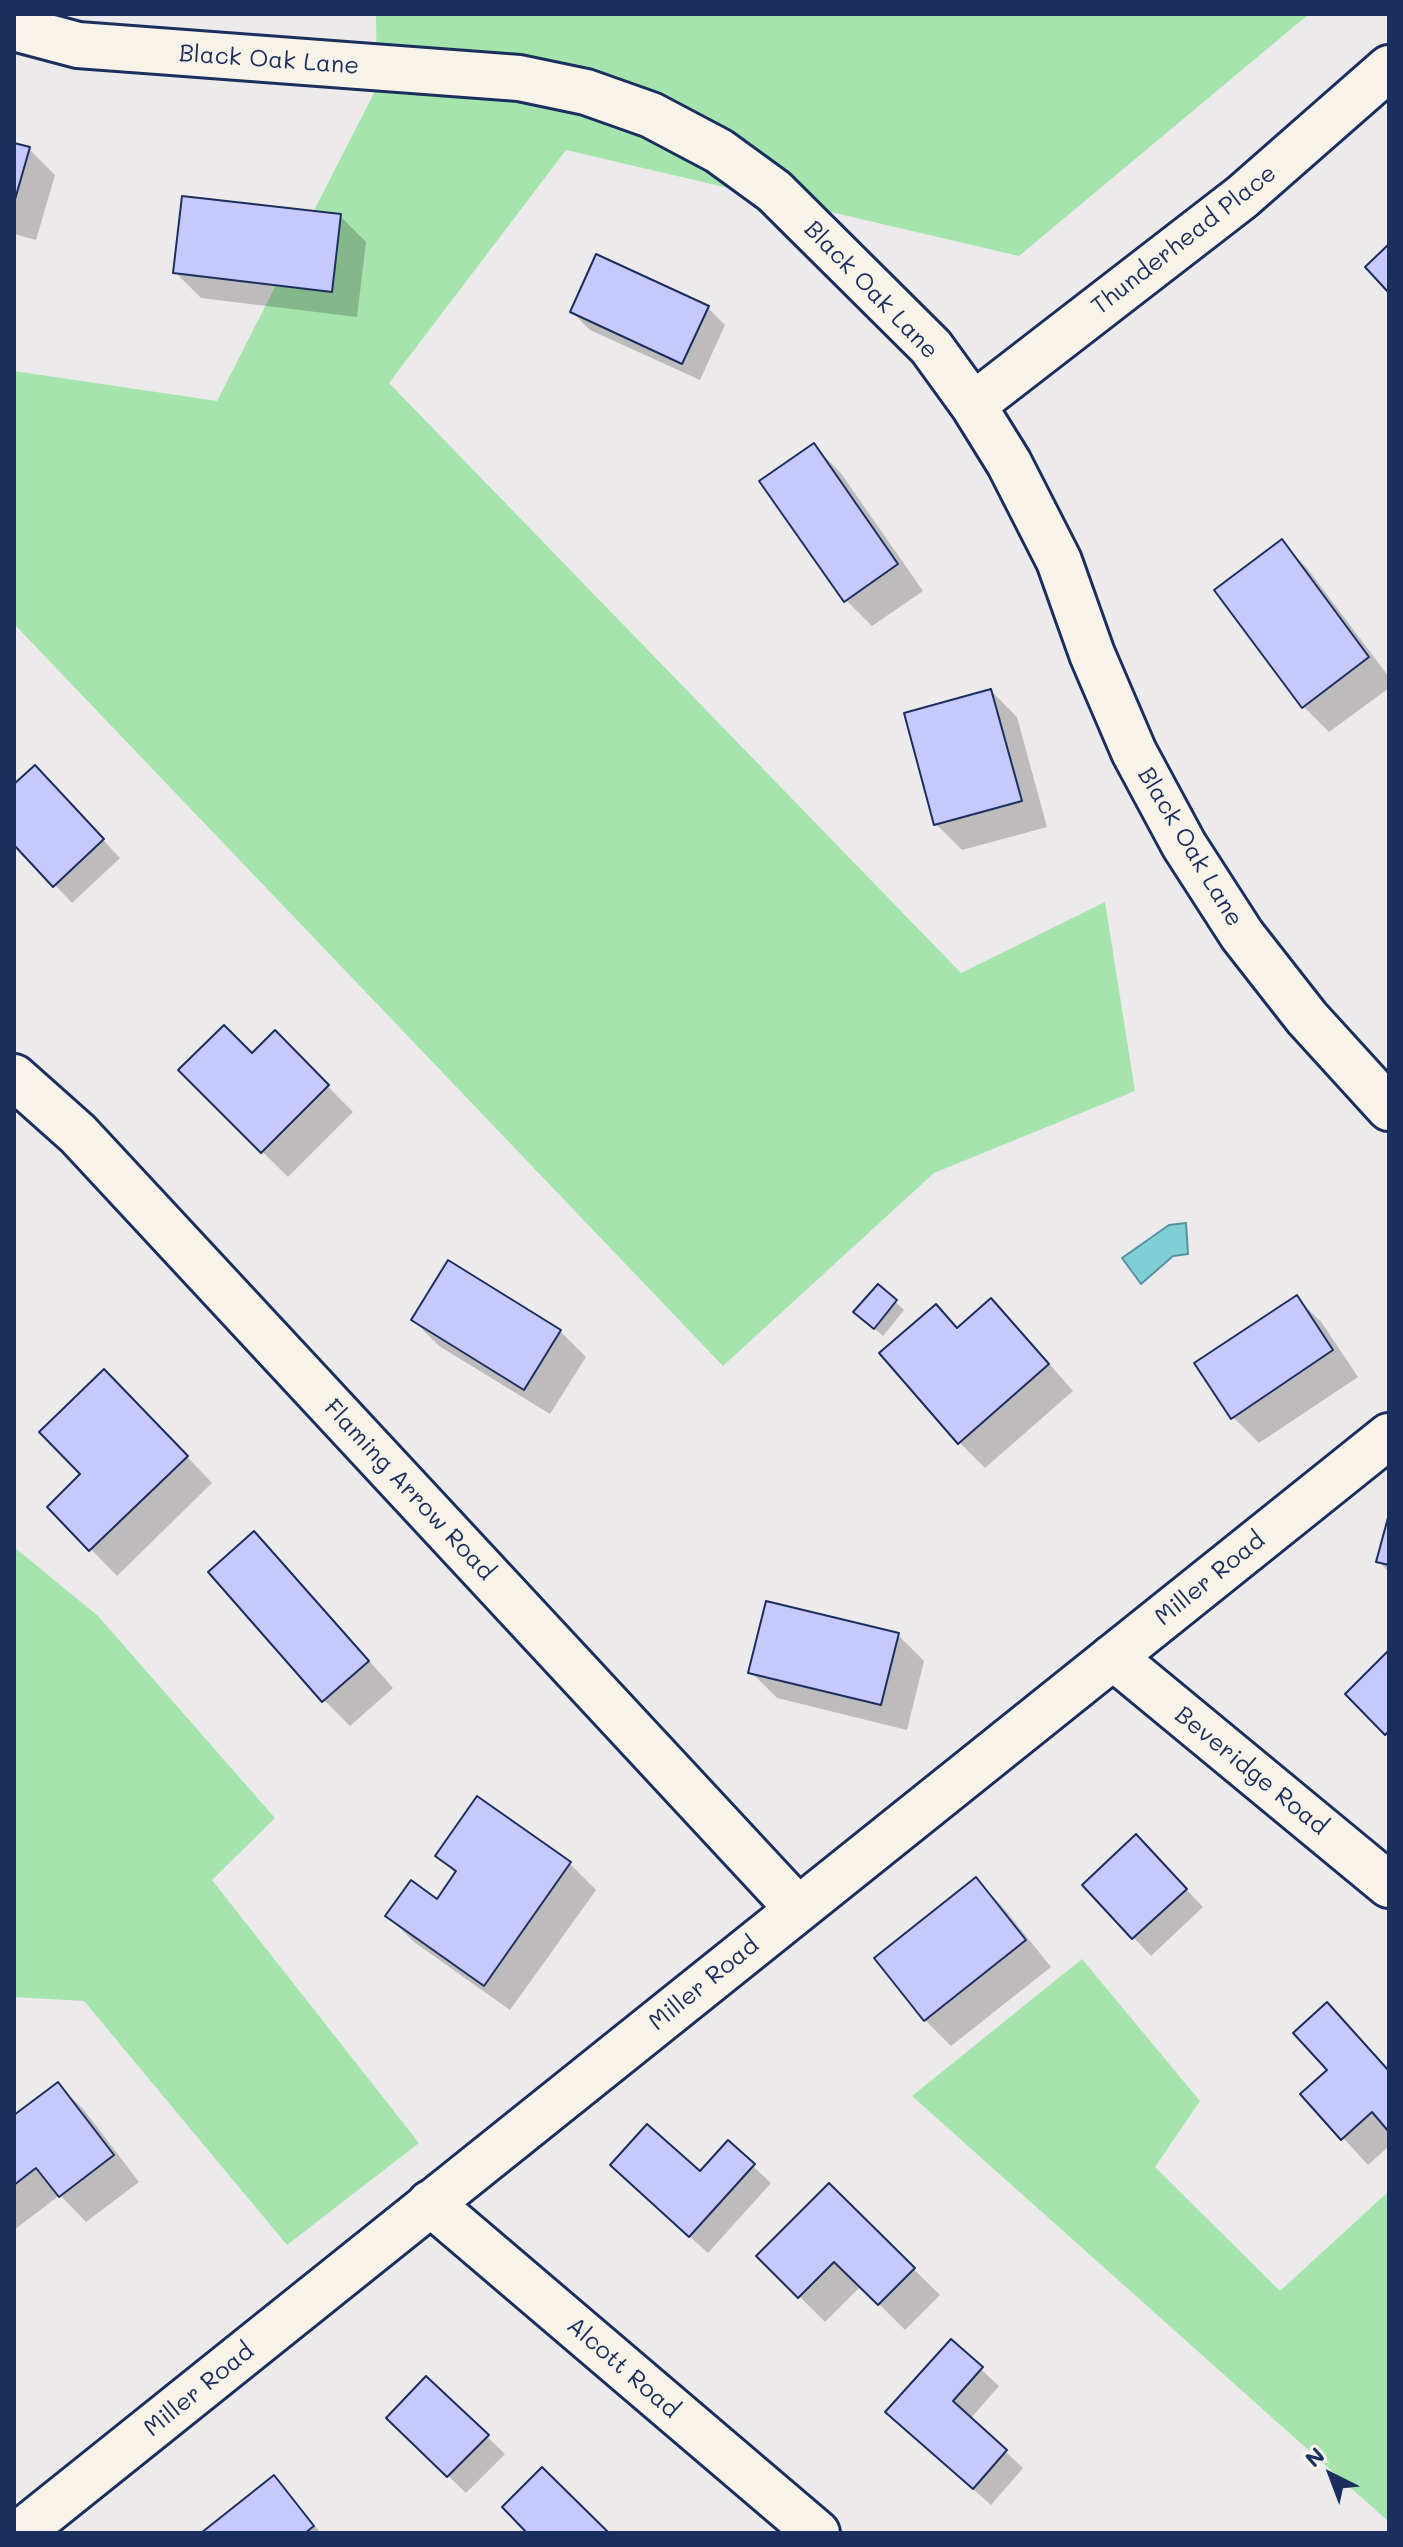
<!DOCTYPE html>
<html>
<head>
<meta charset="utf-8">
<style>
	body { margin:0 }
	#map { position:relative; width:1403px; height:2547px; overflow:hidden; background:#edeaec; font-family:Mali,sans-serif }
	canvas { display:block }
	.frame { position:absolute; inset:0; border:16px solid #1b2f5e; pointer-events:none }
	.north { position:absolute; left:1291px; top:2435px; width:80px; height:80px; -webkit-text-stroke:6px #f7f3e8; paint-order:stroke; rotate:318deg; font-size:22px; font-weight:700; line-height:32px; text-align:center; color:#1b2f5e }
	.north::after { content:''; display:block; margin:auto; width:28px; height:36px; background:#1b2f5e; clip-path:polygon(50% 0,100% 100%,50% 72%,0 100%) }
</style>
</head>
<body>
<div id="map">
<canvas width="1403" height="2547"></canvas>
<div class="frame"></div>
<div class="north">N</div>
</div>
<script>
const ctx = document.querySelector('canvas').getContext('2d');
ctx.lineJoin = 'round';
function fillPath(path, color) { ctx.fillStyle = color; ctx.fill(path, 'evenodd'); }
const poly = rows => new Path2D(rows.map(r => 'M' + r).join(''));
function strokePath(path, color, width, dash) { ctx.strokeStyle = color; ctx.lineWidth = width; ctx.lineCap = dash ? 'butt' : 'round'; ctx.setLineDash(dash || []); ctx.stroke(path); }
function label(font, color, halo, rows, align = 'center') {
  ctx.font = font + ' Mali,sans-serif'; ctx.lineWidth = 6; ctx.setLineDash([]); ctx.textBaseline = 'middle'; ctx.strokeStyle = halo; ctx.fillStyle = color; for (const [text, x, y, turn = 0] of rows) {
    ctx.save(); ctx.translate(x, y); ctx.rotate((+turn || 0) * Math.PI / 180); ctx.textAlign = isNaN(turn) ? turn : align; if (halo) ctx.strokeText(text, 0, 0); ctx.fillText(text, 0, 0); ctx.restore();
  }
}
fillPath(poly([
	[376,14,1309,14,1019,256,566,150,389,383,961,973,1105,902,1135,1091,934,1173,723,1366,14,624,14,371,217,401,377,87],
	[14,1547,98,1616,275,1818,212,1880,419,2143,287,2245,84,2001,14,1997],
	[1082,1959,1200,2101,1155,2167,1280,2291,1389,2191,1389,2522,912,2096]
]), '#a5e5ad');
const water = poly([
	[1186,1223,1188,1254,1173,1256,1141,1284,1122,1258,1169,1225,1186,1223]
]);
fillPath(water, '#7fd0d5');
strokePath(water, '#5790a5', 2);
fillPath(poly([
	[14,145,29,149,55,175,36,240,14,234],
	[340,216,366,242,357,317,201,298,175,272],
	[708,308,725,325,700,380,590,330,572,312],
	[814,446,840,472,923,591,872,626,846,600],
	[1281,542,1307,568,1389,677,1389,688,1329,732,1303,706],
	[991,691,1017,717,1047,827,962,850,936,824],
	[52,785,120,858,72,903,14,842,14,787],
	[275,1033,353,1112,288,1177,180,1070,252,1056],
	[878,1286,904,1310,883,1336,864,1320],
	[1296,1297,1322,1323,1358,1377,1259,1443,1233,1417],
	[991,1301,1017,1327,1073,1391,985,1468,959,1442],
	[413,1320,560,1331,586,1357,550,1414,439,1346],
	[130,1397,212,1483,117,1576,50,1507,83,1474],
	[1389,1521,1389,1572,1378,1561],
	[254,1533,280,1559,393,1688,350,1726,324,1700],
	[898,1635,924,1661,907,1730,777,1698,751,1672],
	[478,1799,570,1864,596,1890,510,2010,414,1942,388,1916,437,1901,456,1874,437,1855],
	[1153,1855,1203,1907,1151,1956,1084,1885],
	[976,1880,1002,1906,1051,1967,951,2046,925,2020],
	[1327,2005,1389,2071,1389,2146,1368,2165,1303,2094,1329,2070],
	[58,2084,84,2110,139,2182,86,2222,60,2195,14,2230,14,2118],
	[728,2143,771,2183,708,2253,630,2183,700,2174],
	[829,2186,940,2295,905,2330,861,2286,825,2322,759,2256],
	[951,2342,999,2386,970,2419,1023,2468,991,2505,906,2430],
	[426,2378,505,2454,466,2493,388,2418],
	[274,2478,291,2496,321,2533,204,2533]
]), '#0003');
const building = poly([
	[14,143,30,147,14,203,14,143],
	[182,196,341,214,332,292,173,273,182,196],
	[1389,244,1389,293,1365,267,1389,244],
	[596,254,709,306,682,364,570,312,596,254],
	[814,443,898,564,844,602,759,481,814,443],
	[1282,539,1369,657,1302,708,1214,590,1282,539],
	[991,689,1022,801,934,825,904,713,991,689],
	[35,765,104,839,53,887,14,845,14,784,35,765],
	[224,1025,252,1053,275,1030,329,1085,261,1153,178,1070,224,1025],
	[448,1260,561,1330,524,1390,411,1320,448,1260],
	[878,1284,897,1300,874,1329,853,1312,878,1284],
	[1297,1295,1333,1350,1231,1419,1194,1363,1297,1295],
	[991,1298,1049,1364,958,1444,879,1353,936,1304,957,1328,991,1298],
	[104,1369,188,1456,89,1551,47,1507,80,1474,39,1432,104,1369],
	[1389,1514,1389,1565,1376,1562,1389,1514],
	[254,1531,369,1661,322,1702,208,1572,254,1531],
	[766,1601,899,1633,881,1705,748,1673,766,1601],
	[1389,1650,1389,1731,1385,1735,1345,1694,1389,1650],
	[477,1796,571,1862,484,1986,385,1916,411,1880,437,1899,456,1871,435,1856,477,1796],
	[1136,1834,1187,1889,1132,1939,1082,1885,1136,1834],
	[976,1877,1026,1940,924,2021,874,1958,976,1877],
	[1327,2002,1389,2071,1389,2132,1372,2112,1341,2140,1300,2094,1327,2070,1293,2033,1327,2002],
	[58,2082,114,2155,59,2197,36,2168,14,2185,14,2115,58,2082],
	[647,2124,700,2171,728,2140,755,2164,689,2237,610,2165,647,2124],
	[829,2183,915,2268,878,2305,834,2262,798,2298,756,2256,829,2183],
	[951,2339,983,2367,953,2401,1007,2450,973,2489,885,2412,951,2339],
	[426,2376,489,2435,447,2477,386,2418,426,2376],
	[542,2467,609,2533,527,2533,502,2507,542,2467],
	[274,2475,314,2526,305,2533,201,2533,274,2475]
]);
fillPath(building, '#c7c8fb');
strokePath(building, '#1b2f5e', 2);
const street = poly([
	[14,28,78,45,519,78,586,92,651,115,719,151,774,191,931,347,973,405,1009,463,1059,561,1092,654,1134,752,1184,845,1242,935,1307,1018,1389,1108],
	[973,405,1242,197,1389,68],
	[14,1077,78,1134,798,1909],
	[1113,1657,1389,1885],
	[430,2203,817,2533]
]);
const secondary = poly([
	[20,2533,1389,1436]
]);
strokePath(street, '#1b2f5e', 50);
strokePath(secondary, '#1b2f5e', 50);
strokePath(street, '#f7f3e8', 44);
strokePath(secondary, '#f7f3e8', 44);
label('24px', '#1b2f5e', '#f7f3e8', [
	["Black Oak Lane",269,60,4],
	["Thunderhead Place",1184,240,-38],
	["Black Oak Lane",871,290,46],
	["Black Oak Lane",1190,847,59],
	["Flaming Arrow Road",409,1490,47],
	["Miller Road",1210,1579,-39],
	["Beveridge Road",1251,1771,39],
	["Miller Road",704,1984,-39],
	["Alcott Road",623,2368,41],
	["Miller Road",199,2390,-39]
]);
</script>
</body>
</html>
